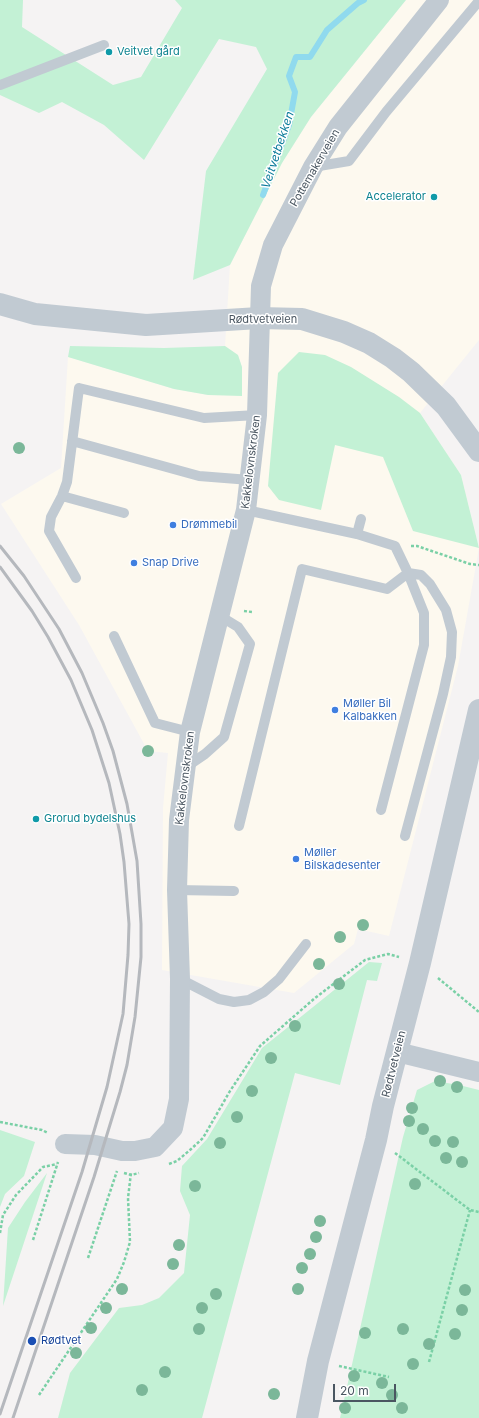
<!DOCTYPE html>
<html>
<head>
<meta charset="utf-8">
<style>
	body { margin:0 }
	#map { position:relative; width:479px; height:1418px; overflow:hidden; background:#f5f3f3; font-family:Inter,sans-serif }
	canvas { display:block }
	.scale { position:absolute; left:333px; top:1384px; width:63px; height:18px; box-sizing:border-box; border:2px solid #4a5661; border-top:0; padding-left:5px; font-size:12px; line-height:14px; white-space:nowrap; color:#4a5661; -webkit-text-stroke:3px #fff; paint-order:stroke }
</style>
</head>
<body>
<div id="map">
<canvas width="479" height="1418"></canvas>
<div class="scale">20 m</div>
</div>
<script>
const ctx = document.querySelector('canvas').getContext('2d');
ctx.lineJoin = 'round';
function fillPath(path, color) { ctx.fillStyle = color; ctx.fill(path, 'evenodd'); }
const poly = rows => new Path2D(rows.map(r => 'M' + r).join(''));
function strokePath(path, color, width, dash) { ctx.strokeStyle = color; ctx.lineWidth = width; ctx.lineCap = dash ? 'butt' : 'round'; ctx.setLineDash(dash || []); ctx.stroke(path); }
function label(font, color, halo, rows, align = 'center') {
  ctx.font = font + ' Inter,sans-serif'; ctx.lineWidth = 3; ctx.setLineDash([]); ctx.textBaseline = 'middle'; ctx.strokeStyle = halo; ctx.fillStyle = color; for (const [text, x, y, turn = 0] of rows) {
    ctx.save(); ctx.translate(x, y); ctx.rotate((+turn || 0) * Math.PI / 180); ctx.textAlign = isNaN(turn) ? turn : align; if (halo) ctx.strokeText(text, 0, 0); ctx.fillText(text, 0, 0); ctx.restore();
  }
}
fillPath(poly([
	[406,0,479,0,479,340,420,413,461,475,479,548,458,666,389,936,358,929,354,944,294,993,162,970,163,808,168,753,148,751,79,625,1,504,61,468,68,357,174,389,208,395,242,367,238,355,225,346,230,265,282,163,311,117]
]), '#fdf9ef');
fillPath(poly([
	[0,0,23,0,22,27,113,85,141,77,182,8,175,0,406,0,311,117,282,163,230,265,193,280,206,171,267,69,256,47,219,39,144,160,104,125,62,102,39,113,0,95],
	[70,346,164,348,225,346,238,355,242,367,242,396,208,395,174,389,68,357],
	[299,352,325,355,351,367,399,397,420,413,461,475,479,548,413,531,383,457,335,445,321,510,279,500,268,486,278,373],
	[369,962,382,963,377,981,367,980,340,1085,295,1073,202,1418,58,1418,70,1373,119,1308,142,1305,159,1298,184,1273,190,1215,180,1191,182,1166,207,1139,262,1048],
	[435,1081,459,1085,479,1090,479,1418,340,1418,403,1137,417,1090],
	[0,1130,35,1142,24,1176,5,1194,0,1207],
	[47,1173,3,1306,8,1228,25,1202]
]), '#c3f1d5');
strokePath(poly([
	[263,195,289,125,295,92,289,76,296,57,310,57,327,30,358,3,364,0]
]), '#90daee', 6);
strokePath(poly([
	[411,546,417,546,470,564,479,565],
	[244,611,252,612],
	[438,978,479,1012],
	[0,1122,42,1130,48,1133],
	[395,1153,470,1210,479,1212],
	[169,1164,177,1161,190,1150,203,1138,230,1091,260,1046,315,998,365,960,388,954,399,957],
	[124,1173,131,1175,139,1173],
	[0,1233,3,1215,16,1195,43,1167,57,1164],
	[33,1240,58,1162],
	[88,1258,117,1171],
	[429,1362,470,1210],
	[339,1366,389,1377],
	[39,1395,117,1279,124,1262,130,1242,128,1198,131,1173]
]), '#7ad0a6', 2.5, [3, 2]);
strokePath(poly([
	[0,85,104,45],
	[313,167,349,161,386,112,479,1],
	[72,441,199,476,250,480],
	[62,496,124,513],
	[246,510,357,534,395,546,408,573,424,613,424,645,381,810],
	[357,534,361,519],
	[76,578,49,531,51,517,62,496,67,482,79,388,204,418,257,415],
	[114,636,155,723,190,732],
	[186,767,205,754,224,737,250,644,238,627,220,616],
	[239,826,302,569,387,589,408,573,421,575,430,584,446,610,452,632,451,657,443,694,405,836],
	[177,890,234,891],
	[180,979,219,999,234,1002,249,1000,264,992,279,979,306,944]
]), '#c1cad2', 10);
strokePath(poly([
	[397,1052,479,1072],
	[65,1144,95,1145,122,1151,135,1151,155,1147,173,1128,179,1099,180,979,177,890,179,820,190,732,246,510,257,415,261,286,273,245,313,167,338,127,439,0]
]), '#c1cad2', 20);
strokePath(poly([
	[0,304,35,314,146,325,259,318,302,319,344,332,369,343,393,358,411,372,446,406,479,451],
	[307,1418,318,1361,376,1140,383,1106,420,963,479,710]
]), '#c1cad2', 22);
strokePath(poly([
	[0,546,24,576,59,629,82,673,103,723,113,751,127,804,137,861,141,924,141,957,135,1017,127,1065,120,1092,94,1177,13,1418],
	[0,567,32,611,48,637,71,680,92,730,109,783,120,834,124,862,129,924,128,955,123,1014,107,1087,82,1172,0,1414]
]), '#b5b8bd', 3);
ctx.fillStyle = '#7bb799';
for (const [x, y] of [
	[19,448],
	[148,751],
	[363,925],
	[340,937],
	[319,964],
	[339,984],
	[295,1026],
	[271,1058],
	[440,1081],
	[457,1087],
	[252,1091],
	[412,1108],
	[237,1117],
	[409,1121],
	[423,1129],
	[435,1141],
	[453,1142],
	[220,1143],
	[446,1158],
	[462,1162],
	[415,1184],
	[195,1186],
	[320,1221],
	[316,1237],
	[179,1245],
	[310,1254],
	[173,1264],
	[302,1268],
	[122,1289],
	[298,1289],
	[465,1290],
	[216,1294],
	[106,1308],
	[202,1308],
	[462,1310],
	[91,1328],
	[199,1329],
	[403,1329],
	[365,1333],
	[455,1334],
	[429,1344],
	[76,1353],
	[413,1364],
	[165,1372],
	[354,1376],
	[382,1383],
	[142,1390],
	[274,1394],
	[392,1395],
	[345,1408],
	[402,1408]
]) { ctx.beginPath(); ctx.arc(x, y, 6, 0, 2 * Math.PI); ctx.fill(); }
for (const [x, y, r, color] of [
	[109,52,4,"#0f9aa8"],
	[434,197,4,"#0f9aa8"],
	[173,525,4,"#3f7fe0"],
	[134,563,4,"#3f7fe0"],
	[335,710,4,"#3f7fe0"],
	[36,819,4,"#0f9aa8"],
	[296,859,4,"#3f7fe0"],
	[32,1341,5,"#1a4fb4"]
]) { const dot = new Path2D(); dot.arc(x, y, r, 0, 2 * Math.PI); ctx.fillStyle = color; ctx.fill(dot); strokePath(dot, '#fff', 1.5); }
label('11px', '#0d838f', '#fff', [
	["Veitvet gård",117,52],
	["Accelerator",426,197,"right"],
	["Grorud bydelshus",44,819]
], 'left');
label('11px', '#4a5661', '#fff', [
	["Pottemakerveien",315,168,-60],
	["Rødtvetveien",263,320],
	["Kakkelovnskroken",251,462,-83],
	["Kakkelovnskroken",185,778,-83],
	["Rødtvetveien",394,1064,-76]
]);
label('11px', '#366cbe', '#fff', [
	["Drømmebil",181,525],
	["Snap Drive",142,563],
	["Møller Bil",343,704],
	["Kalbakken",343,717],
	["Møller",304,853],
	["Bilskadesenter",304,866]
], 'left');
label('11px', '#164399', '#fff', [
	["Rødtvet",41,1341]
], 'left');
label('italic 12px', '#0c7c9b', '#fff', [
	["Veitvetbekken",278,150,-72]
]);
</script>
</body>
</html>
